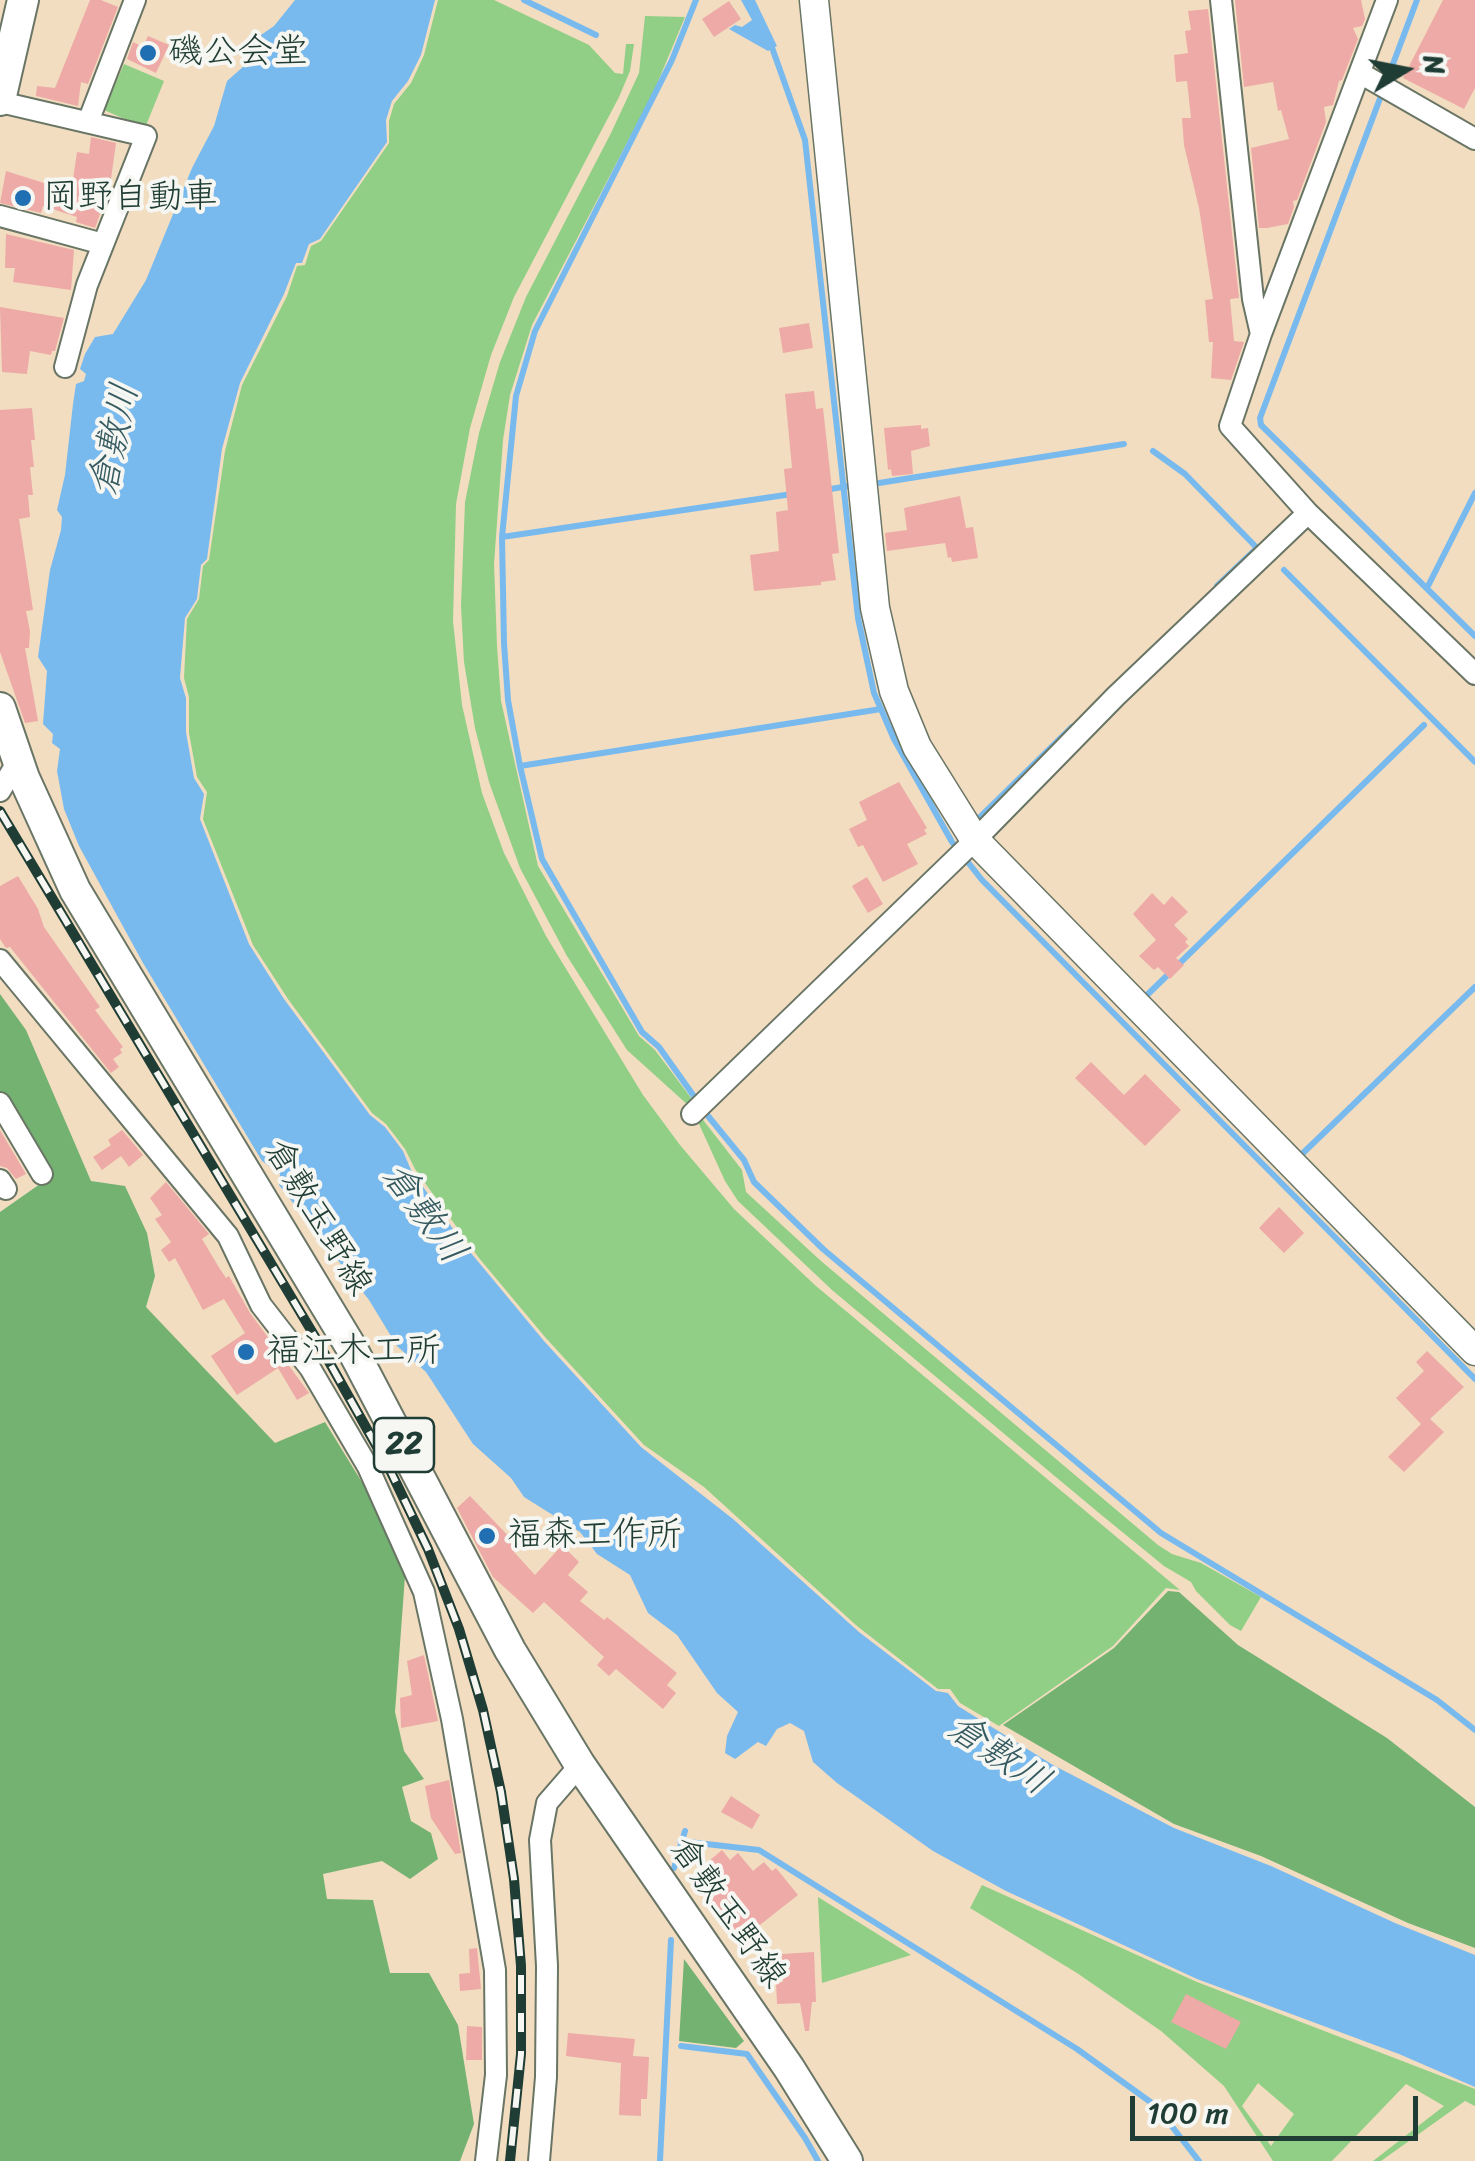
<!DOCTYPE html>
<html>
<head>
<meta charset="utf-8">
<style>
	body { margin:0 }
	#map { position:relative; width:1475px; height:2161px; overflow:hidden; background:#f2ddc1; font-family:Sriracha,sans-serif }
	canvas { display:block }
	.north { position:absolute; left:1355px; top:20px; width:100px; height:100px; -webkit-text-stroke:8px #f6f6f2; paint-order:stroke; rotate:80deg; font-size:28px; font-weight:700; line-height:40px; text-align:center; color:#1f3d34 }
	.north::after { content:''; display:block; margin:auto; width:35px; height:45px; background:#1f3d34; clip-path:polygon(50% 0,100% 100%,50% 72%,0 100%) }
	.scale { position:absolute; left:1130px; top:2096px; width:288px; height:45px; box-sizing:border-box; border:5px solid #1f3d34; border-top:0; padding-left:12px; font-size:30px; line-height:35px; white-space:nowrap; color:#1f3d34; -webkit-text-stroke:8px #f6f6f2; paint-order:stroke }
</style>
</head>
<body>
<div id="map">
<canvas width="1475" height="2161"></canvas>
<div class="north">N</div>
<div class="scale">100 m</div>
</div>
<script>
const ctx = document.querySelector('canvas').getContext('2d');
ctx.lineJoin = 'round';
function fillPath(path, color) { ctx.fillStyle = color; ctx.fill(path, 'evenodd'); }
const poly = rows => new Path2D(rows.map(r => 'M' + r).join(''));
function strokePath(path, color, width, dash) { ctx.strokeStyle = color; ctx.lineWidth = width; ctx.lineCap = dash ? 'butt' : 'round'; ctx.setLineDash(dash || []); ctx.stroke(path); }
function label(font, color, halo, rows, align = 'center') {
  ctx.font = font + ' Sriracha,"Klee One",sans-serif'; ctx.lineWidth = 8; ctx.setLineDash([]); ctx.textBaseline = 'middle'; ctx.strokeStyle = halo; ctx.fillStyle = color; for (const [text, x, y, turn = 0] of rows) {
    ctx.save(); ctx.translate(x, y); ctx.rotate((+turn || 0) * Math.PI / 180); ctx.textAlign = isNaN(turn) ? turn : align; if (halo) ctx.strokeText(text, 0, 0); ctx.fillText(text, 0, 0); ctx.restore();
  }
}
fillPath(poly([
	[438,0,494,0,589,45,615,73,623,74,626,44,634,44,630,71,619,97,514,297,491,355,470,428,456,504,453,621,462,705,482,793,504,853,546,936,643,1095,680,1145,734,1209,816,1286,1180,1590,1166,1588,1113,1646,999,1726,960,1703,950,1689,938,1689,857,1626,704,1487,644,1445,545,1337,479,1258,415,1169,405,1149,386,1124,372,1113,288,999,253,945,203,819,207,792,197,777,189,733,189,697,184,678,187,619,199,599,203,566,209,560,225,451,242,385,287,296,297,266,305,265,311,246,321,241,389,143,389,121,394,104,411,83,424,55],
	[645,16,685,17,654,91,532,325,510,395,503,440,494,564,497,646,501,701,538,866,639,1036,655,1050,694,1102,689,1106,627,1050,567,956,520,868,489,782,475,728,464,662,461,606,465,502,479,433,500,362,526,297,611,133,639,73],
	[124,64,164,81,145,128,104,110],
	[700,1116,742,1170,746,1192,821,1261,1158,1545,1172,1554,1201,1563,1261,1597,1241,1631,1230,1625,1196,1591,1191,1582,1164,1566,1099,1513,832,1290,738,1201,725,1181,699,1124],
	[982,1885,1197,1982,1475,2089,1475,2106,1465,2101,1381,2161,1373,2161,1444,2106,1406,2084,1332,2161,1273,2161,1224,2086,1161,2031,1077,1973,970,1908],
	[1258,2083,1294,2114,1271,2146,1242,2106],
	[818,1897,911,1955,822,1983]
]), '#90cf85');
fillPath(poly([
	[0,994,26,1030,91,1181,125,1186,147,1233,155,1276,146,1307,275,1443,325,1422,371,1497,405,1576,395,1712,404,1751,424,1779,402,1787,411,1821,431,1833,438,1859,410,1879,382,1861,323,1874,327,1899,373,1900,390,1973,429,1973,458,2025,474,2124,460,2161,0,2161,0,1212,50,1177,0,1093],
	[1168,1591,1179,1592,1238,1645,1387,1738,1475,1807,1475,1948,1408,1923,1261,1856,1174,1824,1003,1725,1114,1648],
	[684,1959,744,2041,736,2048,679,2041]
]), '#74b272');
fillPath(poly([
	[295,0,435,0,421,55,408,81,392,101,386,120,387,142,320,239,309,244,302,263,296,263,284,294,240,383,222,449,207,559,201,565,197,599,185,618,180,678,186,698,186,732,194,778,204,794,200,819,249,944,284,999,370,1115,385,1127,403,1151,411,1170,466,1247,544,1341,641,1447,733,1519,859,1632,936,1691,948,1693,958,1706,1053,1765,1174,1828,1271,1866,1395,1923,1475,1955,1475,2087,1399,2054,1197,1979,1006,1891,933,1851,837,1783,813,1762,804,1731,790,1723,777,1729,766,1746,758,1742,735,1759,725,1753,727,1736,738,1712,717,1693,677,1635,648,1613,630,1575,597,1554,580,1532,524,1497,511,1478,473,1444,426,1372,397,1346,369,1300,279,1185,280,1174,262,1161,143,963,79,846,64,809,57,771,60,749,52,743,53,734,43,724,47,671,38,657,50,570,61,530,62,517,57,510,65,475,73,404,76,384,84,381,86,374,80,369,85,354,95,337,113,334,146,280,192,168,214,126,227,81,244,66,258,37,274,26],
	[741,0,755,0,777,46,768,51,729,29,735,25,742,27,752,20]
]), '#79baee');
strokePath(poly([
	[524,0,596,35],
	[696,0,672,60,535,331,516,396,502,537,504,643,508,700,520,766,542,859,642,1032,659,1047,708,1116,744,1160,754,1182,823,1249,1161,1533,1437,1700,1475,1730],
	[1417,0,1260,418,1261,425,1475,636],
	[770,42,805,140,858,618,874,693,894,739,952,842,982,880,1475,1379],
	[1153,451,1185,474,1257,548,1217,586],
	[879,483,1124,444],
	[825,490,848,486],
	[502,537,792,494],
	[1284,570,1475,762],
	[1427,588,1475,493],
	[520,766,881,709],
	[976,821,1072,727],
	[1145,997,1424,725],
	[1301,1155,1475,987],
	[680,1841,759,1850,1077,2049,1156,2106,1199,2161],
	[674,1868,685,1831],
	[681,2046,747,2054,805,2138,818,2161],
	[660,2161,671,1940]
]), '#79baee', 6);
fillPath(poly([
	[90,0,101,0,118,7,88,84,81,82,78,106,36,96,37,86,55,88],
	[1235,0,1361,0,1365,19,1362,26,1353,28,1358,39,1342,80,1339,81,1333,105,1324,107,1326,122,1297,200,1293,201,1294,207,1288,224,1267,228,1259,228,1251,148,1289,139,1281,110,1278,111,1273,82,1244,87],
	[1443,0,1475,0,1475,88,1464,109,1403,78],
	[729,1,741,19,714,37,702,19],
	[1208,9,1239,298,1230,299,1234,341,1244,342,1231,380,1211,378,1213,342,1209,342,1205,300,1213,299,1199,208,1184,145,1182,118,1191,118,1187,81,1176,82,1174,55,1188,53,1185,31,1191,30,1188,11],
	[148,36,169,45,156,73,127,59,133,42,143,47],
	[91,137,116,143,110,186,95,228,76,222,77,217,43,206,41,213,0,203,6,171,60,188,62,183,72,186,77,152,89,154],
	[6,234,74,250,71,290,13,282,15,268,5,268],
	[0,307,64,318,55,351,52,351,51,355,30,351,27,374,2,372],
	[809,323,813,348,783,353,779,328],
	[814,391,816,409,823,408,839,553,832,554,836,580,821,582,821,585,754,591,750,555,779,551,776,512,788,510,784,469,792,468,785,394],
	[32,408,35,440,31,440,34,467,30,467,33,495,28,495,30,517,19,519,33,610,26,611,30,631,29,648,25,648,38,721,25,723,0,652,0,410],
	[921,425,921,429,928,428,930,446,911,451,913,474,892,476,891,469,888,470,884,428],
	[960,496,966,528,973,527,978,558,952,562,951,557,948,558,945,543,887,551,885,533,907,530,904,508],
	[899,782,927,828,924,830,927,834,907,844,918,864,883,882,863,845,858,847,849,829,867,820,859,802],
	[18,876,38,909,44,927,100,1007,95,1010,123,1047,120,1049,122,1053,113,1059,119,1067,111,1073,10,947,6,948,0,939,0,886],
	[867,877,883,904,868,913,852,886],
	[1152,893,1164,905,1172,896,1188,912,1174,925,1188,939,1185,942,1189,946,1176,958,1184,965,1170,979,1158,967,1154,970,1139,956,1156,940,1133,914],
	[1091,1062,1124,1095,1145,1074,1181,1110,1145,1146,1075,1078],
	[0,1130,26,1174,16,1179,7,1168,0,1166],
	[122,1130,143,1155,129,1167,121,1156,102,1170,93,1157,111,1145,108,1140],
	[166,1182,209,1234,202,1239,220,1269,226,1278,229,1276,250,1313,309,1393,297,1400,278,1368,237,1395,211,1356,245,1333,224,1299,203,1310,175,1258,169,1262,161,1250,171,1242,155,1219,162,1215,150,1198],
	[1279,1207,1304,1233,1284,1253,1259,1228],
	[1427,1351,1464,1387,1430,1419,1444,1432,1404,1472,1388,1457,1421,1424,1396,1398,1424,1371,1416,1362],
	[470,1496,519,1547,514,1552,535,1575,562,1545,579,1562,568,1575,588,1592,580,1601,604,1620,607,1617,677,1673,667,1685,676,1693,663,1709,616,1669,609,1676,597,1665,604,1657,544,1602,533,1613,493,1577,457,1508],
	[424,1655,438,1721,401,1728,400,1698,412,1695,407,1661],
	[449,1780,461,1853,455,1854,431,1818,425,1786],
	[731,1796,760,1815,752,1829,721,1812],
	[722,1850,730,1860,738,1853,753,1871,764,1862,772,1871,776,1868,798,1895,742,1939,721,1911,717,1915,705,1900,712,1895,707,1889,721,1877,709,1861],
	[477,1948,481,1989,460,1991,459,1974,470,1973,469,1949],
	[814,1952,816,2002,812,2002,809,2031,805,2031,800,2003,777,2004,776,1983,783,1982,782,1954],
	[1186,1994,1241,2022,1226,2049,1171,2022],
	[467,2026,482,2027,482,2060,466,2060],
	[568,2033,635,2039,633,2056,649,2057,647,2099,641,2099,641,2116,619,2115,621,2063,566,2056]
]), '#edaaa6');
const street = poly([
	[1221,0,1253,299,1261,334],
	[1387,0,1261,334,1230,426,1308,513,1475,674],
	[1360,73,1475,139],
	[0,102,146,136,87,285,65,367],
	[88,122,135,0],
	[0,216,103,244],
	[0,791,18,761],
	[0,960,228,1236,261,1305,310,1368,368,1467,424,1592,452,1719,495,1970,496,2075,486,2161],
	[0,1103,42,1174],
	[692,1114,975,840,1116,696,1308,513],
	[0,1180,6,1189],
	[539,2161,546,2077,547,1966,540,1840,547,1803,580,1765]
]);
const secondary = poly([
	[814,0,875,608,894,691,917,747,975,840,1475,1351]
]);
const primary = poly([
	[0,100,23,0],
	[0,708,24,778,75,890,351,1347,510,1650,580,1765,789,2068,847,2161]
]);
strokePath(street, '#697565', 24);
strokePath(secondary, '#697565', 31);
strokePath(primary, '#697565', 34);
strokePath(street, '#fff', 20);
strokePath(secondary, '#fff', 28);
strokePath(primary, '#fff', 30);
const rail = poly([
	[0,811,314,1335,390,1470,428,1549,459,1629,483,1710,501,1792,514,1879,521,1966,521,2054,510,2161]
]);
strokePath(rail, '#1f3d34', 10);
strokePath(rail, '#f6f6f2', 6, [19]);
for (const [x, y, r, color] of [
	[148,53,10,"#1f6fb2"],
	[23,198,10,"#1f6fb2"],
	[246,1352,10,"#1f6fb2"],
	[487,1536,10,"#1f6fb2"]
]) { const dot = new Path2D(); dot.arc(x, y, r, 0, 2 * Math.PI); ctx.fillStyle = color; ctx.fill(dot); strokePath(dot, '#f6f6f2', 4); }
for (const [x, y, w] of [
	[404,1445,60]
]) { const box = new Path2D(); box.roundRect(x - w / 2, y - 27, w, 54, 8); ctx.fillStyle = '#f6f6f2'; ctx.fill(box); strokePath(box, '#1f3d34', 2.5); }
label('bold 32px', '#1f3d34', null, [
	["22",404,1445]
]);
label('35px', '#1f3d34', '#f6f6f2', [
	["磯公会堂",168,53],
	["岡野自動車",43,198],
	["福江木工所",266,1352],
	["福森工作所",507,1536]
], 'left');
label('35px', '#1f3d34', '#f6f6f2', [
	["倉敷玉野線",317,1218,59],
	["倉敷玉野線",727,1913,55]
]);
label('italic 38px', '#365c62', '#f6f6f2', [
	["倉敷川",116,440,-78],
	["倉敷川",423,1214,54],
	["倉敷川",998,1756,34]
]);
</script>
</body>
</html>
